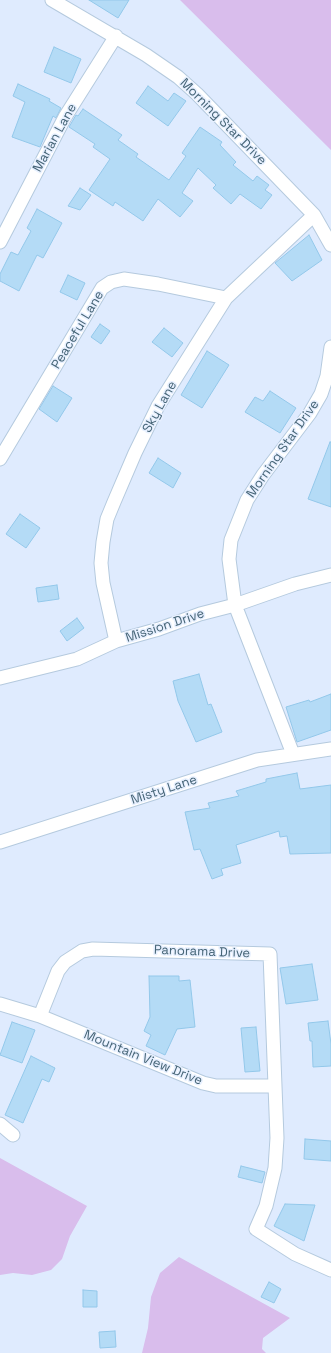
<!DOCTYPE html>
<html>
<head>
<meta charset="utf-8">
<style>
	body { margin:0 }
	canvas { display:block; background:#dfebfe }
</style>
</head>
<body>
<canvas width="331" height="1353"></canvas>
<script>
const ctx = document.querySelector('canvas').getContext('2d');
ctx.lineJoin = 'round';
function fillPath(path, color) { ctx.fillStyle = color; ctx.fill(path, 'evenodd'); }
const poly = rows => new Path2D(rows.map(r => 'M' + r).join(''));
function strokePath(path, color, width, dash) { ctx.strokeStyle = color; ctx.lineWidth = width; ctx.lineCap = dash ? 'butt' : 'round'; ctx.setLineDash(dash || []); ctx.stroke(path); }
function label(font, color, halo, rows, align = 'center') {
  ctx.font = font + ' "Space Grotesk",sans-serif'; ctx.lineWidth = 3; ctx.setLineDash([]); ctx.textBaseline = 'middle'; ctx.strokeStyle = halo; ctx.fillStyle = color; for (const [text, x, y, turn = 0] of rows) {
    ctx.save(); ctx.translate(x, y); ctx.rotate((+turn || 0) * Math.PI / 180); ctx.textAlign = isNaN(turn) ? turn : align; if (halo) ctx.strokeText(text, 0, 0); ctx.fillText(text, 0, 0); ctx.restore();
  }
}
fillPath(poly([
	[180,0,331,0,331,150],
	[0,1158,87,1206,70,1236,62,1259,51,1270,32,1275,13,1273,0,1275],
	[179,1257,290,1318,263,1338,262,1349,266,1353,142,1353,148,1328,151,1297,160,1273]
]), '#d9bdec');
const building = poly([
	[89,0,129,0,118,18,89,0],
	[54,47,81,59,71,83,44,72,54,47],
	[18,84,50,99,49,101,61,108,56,118,53,116,40,147,12,137,25,102,13,96,18,84],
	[148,86,168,101,174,93,186,101,168,126,136,103,148,86],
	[83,109,122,135,118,140,138,154,136,157,169,180,186,156,182,153,200,127,222,142,220,145,236,162,233,165,253,181,257,176,269,185,265,190,272,195,261,209,240,194,231,204,213,188,216,185,198,168,182,193,193,201,180,217,158,199,143,221,115,202,113,206,89,190,110,159,93,147,95,144,69,127,76,115,78,116,83,109],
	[80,188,91,195,80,210,68,206,80,188],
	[37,209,62,223,43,258,37,255,19,291,0,281,0,274,11,252,18,255,31,231,27,228,37,209],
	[309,235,322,260,292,281,275,263,309,235],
	[68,275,85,283,77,300,60,292,68,275],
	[100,324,110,331,101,344,91,337,100,324],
	[164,328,183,343,172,357,152,342,164,328],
	[207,351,229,365,202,408,181,395,207,351],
	[53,386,72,398,57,422,39,409,53,386],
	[270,391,296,408,280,433,245,412,255,397,263,401,270,391],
	[330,442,331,442,331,507,308,499,330,442],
	[158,458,181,473,173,488,149,473,158,458],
	[20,514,40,528,26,548,6,534,20,514],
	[57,585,59,599,38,602,36,588,57,585],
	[77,618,84,628,67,641,60,631,77,618],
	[199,674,208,705,211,704,222,732,196,742,178,701,173,681,199,674],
	[331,694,331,730,297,742,286,707,309,700,310,702,331,694],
	[297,773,300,789,331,785,331,853,290,854,287,836,280,837,279,831,236,845,241,863,221,869,223,875,212,879,200,849,194,850,185,812,210,808,208,803,239,796,236,791,266,782,266,779,297,773],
	[312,964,318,1000,286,1004,280,968,312,964],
	[149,976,179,976,179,981,190,980,195,1027,177,1029,165,1055,146,1046,151,1035,144,1031,150,1017,149,976],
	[328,1021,331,1044,331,1066,313,1067,312,1041,310,1041,308,1023,328,1021],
	[12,1022,35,1030,22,1063,0,1055,12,1022],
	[256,1027,260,1071,245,1072,241,1028,256,1027],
	[31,1056,55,1068,49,1082,42,1079,23,1123,5,1115,31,1056],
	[305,1139,331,1141,331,1161,304,1159,305,1139],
	[241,1166,265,1172,262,1183,238,1177,241,1166],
	[285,1204,315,1205,304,1241,274,1226,285,1204],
	[269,1282,281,1289,274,1303,261,1297,269,1282],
	[83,1290,97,1291,97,1307,83,1307,83,1290],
	[115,1331,116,1347,100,1348,99,1332,115,1331]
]);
fillPath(building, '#b4dbf6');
strokePath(building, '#93c8ea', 1);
const street = poly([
	[52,0,146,55,178,77,197,94,314,215,331,245],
	[0,242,65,117,116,36],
	[0,459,102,288,111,282,124,279,158,284,226,298],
	[116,641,103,583,101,563,103,542,107,519,114,502,135,453,158,406,226,298,314,215],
	[0,678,77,659,116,641,159,629,200,614,235,605,295,584,331,575],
	[293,754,235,605,229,559,231,540,247,500,263,475,310,413,321,394,327,376,331,347],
	[0,842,257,760,331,749],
	[0,1004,40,1016,203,1083,216,1086,275,1086,277,1138,275,1168,266,1206,256,1229,295,1254,331,1270],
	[40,1016,58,971,65,962,82,951,93,949,270,954,275,1086],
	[0,1124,13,1135]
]);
strokePath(street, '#b5cade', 15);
strokePath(street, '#fff', 13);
label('13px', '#456476', '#e7f0ff', [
	["Morning Star Drive",223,122,45],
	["Marian Lane",55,138,-61],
	["Peaceful Lane",78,330,-59],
	["Sky Lane",160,407,-61],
	["Morning Star Drive",283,449,-55],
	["Mission Drive",165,626,-18],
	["Misty Lane",164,790,-18],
	["Panorama Drive",202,952,2],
	["Mountain View Drive",143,1058,22]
]);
</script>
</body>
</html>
